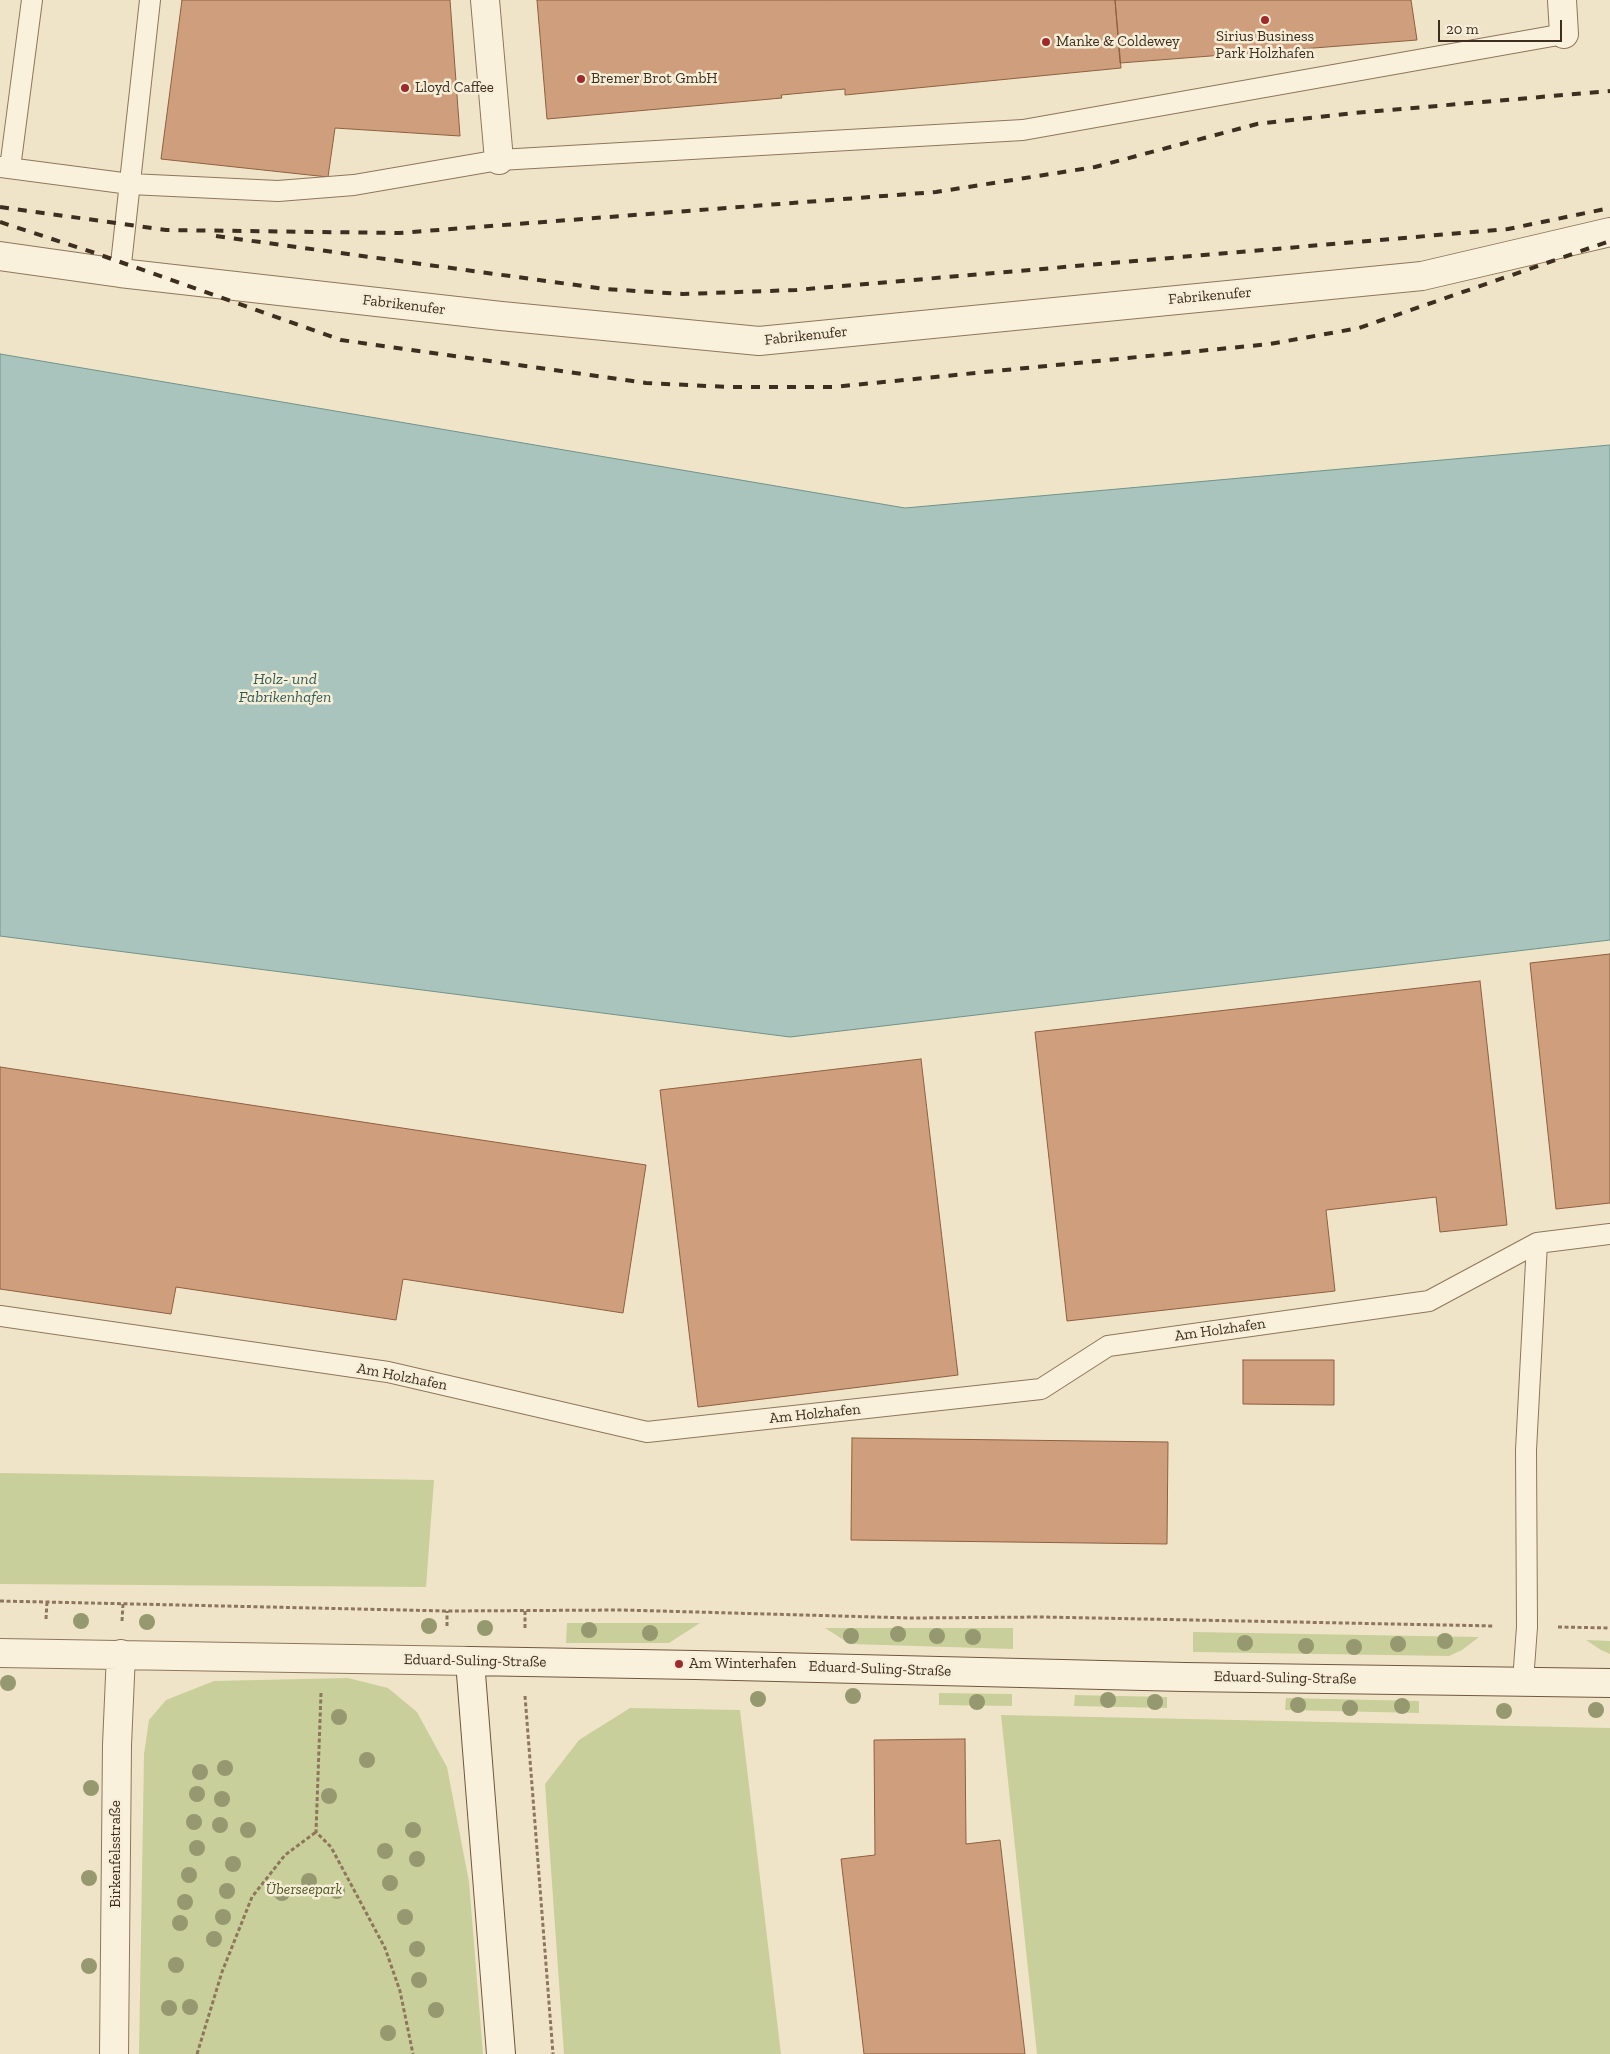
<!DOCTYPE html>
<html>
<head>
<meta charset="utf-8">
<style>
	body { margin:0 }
	#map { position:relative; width:1610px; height:2054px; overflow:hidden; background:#f0e4c8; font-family:"Zilla Slab",serif }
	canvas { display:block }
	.scale { position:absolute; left:1438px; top:20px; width:124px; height:22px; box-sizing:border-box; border:2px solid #3d2e20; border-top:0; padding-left:6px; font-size:15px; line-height:18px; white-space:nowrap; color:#3d2e20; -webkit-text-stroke:4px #f7eed8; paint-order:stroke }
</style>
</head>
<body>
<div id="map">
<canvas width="1610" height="2054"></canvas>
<div class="scale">20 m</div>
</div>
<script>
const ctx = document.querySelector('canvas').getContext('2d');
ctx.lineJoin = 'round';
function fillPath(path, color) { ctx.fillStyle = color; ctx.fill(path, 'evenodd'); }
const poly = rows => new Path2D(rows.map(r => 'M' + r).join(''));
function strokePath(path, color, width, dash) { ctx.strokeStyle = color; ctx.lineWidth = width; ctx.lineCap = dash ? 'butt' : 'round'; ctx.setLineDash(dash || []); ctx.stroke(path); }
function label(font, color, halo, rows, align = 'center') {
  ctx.font = font + ' "Zilla Slab",serif'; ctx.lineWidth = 5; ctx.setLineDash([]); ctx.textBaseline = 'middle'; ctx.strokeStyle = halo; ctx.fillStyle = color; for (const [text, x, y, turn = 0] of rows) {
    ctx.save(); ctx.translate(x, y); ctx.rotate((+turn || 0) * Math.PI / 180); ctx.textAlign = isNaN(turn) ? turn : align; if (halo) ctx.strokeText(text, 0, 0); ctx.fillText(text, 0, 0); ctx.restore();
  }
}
fillPath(poly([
	[0,1473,434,1480,426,1587,0,1584],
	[567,1623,700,1623,669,1643,566,1643],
	[825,1628,1013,1628,1013,1649,850,1644],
	[1193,1632,1479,1637,1462,1650,1449,1656,1193,1652],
	[1586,1640,1610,1641,1610,1654,1601,1650],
	[348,1678,388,1688,417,1712,447,1767,469,1882,483,2054,139,2054,144,1754,149,1720,166,1700,214,1681],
	[939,1693,1012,1694,1012,1706,939,1705],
	[1075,1695,1167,1697,1167,1708,1074,1706],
	[1286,1698,1419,1701,1419,1713,1285,1710],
	[630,1708,740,1710,781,2054,564,2054,545,1784,579,1740],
	[1001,1715,1610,1728,1610,2054,1037,2054]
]), '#c9cf9b');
const water = poly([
	[0,354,905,508,1610,445,1610,940,790,1037,0,936,0,354]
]);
fillPath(water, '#a9c4bc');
strokePath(water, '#6f938a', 1);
const building = poly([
	[182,0,450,0,460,136,335,128,328,177,161,159,182,0],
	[537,0,1115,0,1121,68,845,95,845,89,781,95,782,98,547,119,537,0],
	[1115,0,1411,0,1417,40,1120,63,1115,0],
	[1610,954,1610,1203,1556,1209,1530,963,1610,954],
	[1480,981,1507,1225,1440,1232,1436,1197,1326,1210,1335,1291,1067,1321,1035,1032,1480,981],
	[921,1059,958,1375,698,1407,660,1090,921,1059],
	[0,1067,646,1165,623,1313,403,1279,396,1320,176,1287,171,1314,0,1289,0,1067],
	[1243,1360,1334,1360,1334,1405,1243,1404,1243,1360],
	[852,1438,1168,1442,1167,1544,851,1540,852,1438],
	[965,1739,966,1844,1000,1840,1025,2054,864,2054,841,1859,875,1855,874,1740,965,1739]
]);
fillPath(building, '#cf9f7d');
strokePath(building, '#8d5f41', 1);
const lane = poly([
	[0,167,130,184,278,191,354,185,499,160,1023,130,1564,34],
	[10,168,32,0],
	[120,273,150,0],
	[0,1316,388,1372,647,1432,1041,1389,1108,1346,1429,1301,1537,1243,1610,1234],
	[1523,1681,1527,1627,1526,1450,1537,1243]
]);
const street = poly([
	[485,0,499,160],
	[1562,0,1564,34],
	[0,256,120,273,501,316,759,341,1422,276,1610,232],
	[0,1653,470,1661],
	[114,2054,117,1745,121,1654]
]);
const secondary = poly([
	[501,2054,470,1661,695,1665,1184,1677,1610,1683]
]);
strokePath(lane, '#8d765c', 22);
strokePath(street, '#8d765c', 30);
strokePath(secondary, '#6f573f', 30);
strokePath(poly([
	[0,1601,447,1611,623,1610,911,1618,1043,1617,1494,1626],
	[46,1619,47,1602],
	[122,1621,123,1604],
	[447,1626,447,1611],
	[1558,1627,1610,1628],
	[525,1628,525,1611],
	[321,1693,316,1832,331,1847,385,1948,400,1991,413,2054],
	[525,1696,553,2054],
	[197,2054,222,1972,252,1897,285,1855,316,1832]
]), '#8d765c', 3, [4, 2.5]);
strokePath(lane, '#faf1dc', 20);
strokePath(street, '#faf1dc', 28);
strokePath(secondary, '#faf1dc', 28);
strokePath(poly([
	[0,207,166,230,399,233,936,192,1095,167,1257,124,1355,113,1610,91],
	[0,222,92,252,341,340,646,383,728,387,833,387,1270,344,1359,328,1610,241],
	[216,236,605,289,683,294,796,290,1508,229,1610,208]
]), '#3d2e20', 4, [9, 9]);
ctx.fillStyle = '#96986f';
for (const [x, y] of [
	[81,1621],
	[147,1622],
	[429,1626],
	[485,1628],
	[589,1630],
	[650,1633],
	[898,1634],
	[851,1636],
	[937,1636],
	[973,1637],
	[1445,1641],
	[1245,1643],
	[1398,1644],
	[1306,1646],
	[1354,1647],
	[8,1683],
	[853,1696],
	[758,1699],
	[1108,1700],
	[977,1702],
	[1155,1702],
	[1298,1705],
	[1402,1706],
	[1350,1708],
	[1596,1710],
	[1504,1711],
	[339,1717],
	[367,1760],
	[225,1768],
	[200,1772],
	[91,1788],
	[197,1794],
	[329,1796],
	[222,1799],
	[194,1822],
	[220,1825],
	[248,1830],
	[413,1830],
	[197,1848],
	[385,1851],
	[417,1859],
	[233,1864],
	[189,1875],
	[89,1878],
	[309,1881],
	[390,1883],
	[227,1891],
	[337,1891],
	[282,1893],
	[185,1902],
	[223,1917],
	[405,1917],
	[180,1923],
	[214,1939],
	[417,1949],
	[176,1965],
	[89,1966],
	[419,1980],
	[190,2007],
	[169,2008],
	[436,2010],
	[388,2033]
]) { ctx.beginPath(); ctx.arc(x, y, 8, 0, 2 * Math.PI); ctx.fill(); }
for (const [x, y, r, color] of [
	[1265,20,5,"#9e2a2b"],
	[1046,42,5,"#9e2a2b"],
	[581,79,5,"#9e2a2b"],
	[405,88,5,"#9e2a2b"],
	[679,1664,5,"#9e2a2b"]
]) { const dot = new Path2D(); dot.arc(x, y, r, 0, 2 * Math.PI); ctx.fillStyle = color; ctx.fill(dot); strokePath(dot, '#f7eed8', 2); }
label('15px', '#3d2e20', '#f7eed8', [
	["Sirius Business",1265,37,"center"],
	["Park Holzhafen",1265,54,"center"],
	["Manke & Coldewey",1056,42],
	["Bremer Brot GmbH",591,79],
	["Lloyd Caffee",415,88],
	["Am Winterhafen",689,1664]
], 'left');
label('15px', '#3d2e20', '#f7eed8', [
	["Fabrikenufer",1210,296,-5],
	["Fabrikenufer",404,305,7],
	["Fabrikenufer",806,336,-6],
	["Am Holzhafen",1220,1330,-8],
	["Am Holzhafen",402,1377,11],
	["Am Holzhafen",815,1414,-6],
	["Eduard-Suling-Straße",475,1661,1],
	["Eduard-Suling-Straße",880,1669,2],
	["Eduard-Suling-Straße",1285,1678,1],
	["Birkenfelsstraße",116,1854,-90]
]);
label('italic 15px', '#4d5a26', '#f7eed8', [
	["Überseepark",304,1890]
]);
label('italic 16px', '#2f5d5a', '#f7eed8', [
	["Holz- und",285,679],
	["Fabrikenhafen",285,697]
]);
</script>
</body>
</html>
